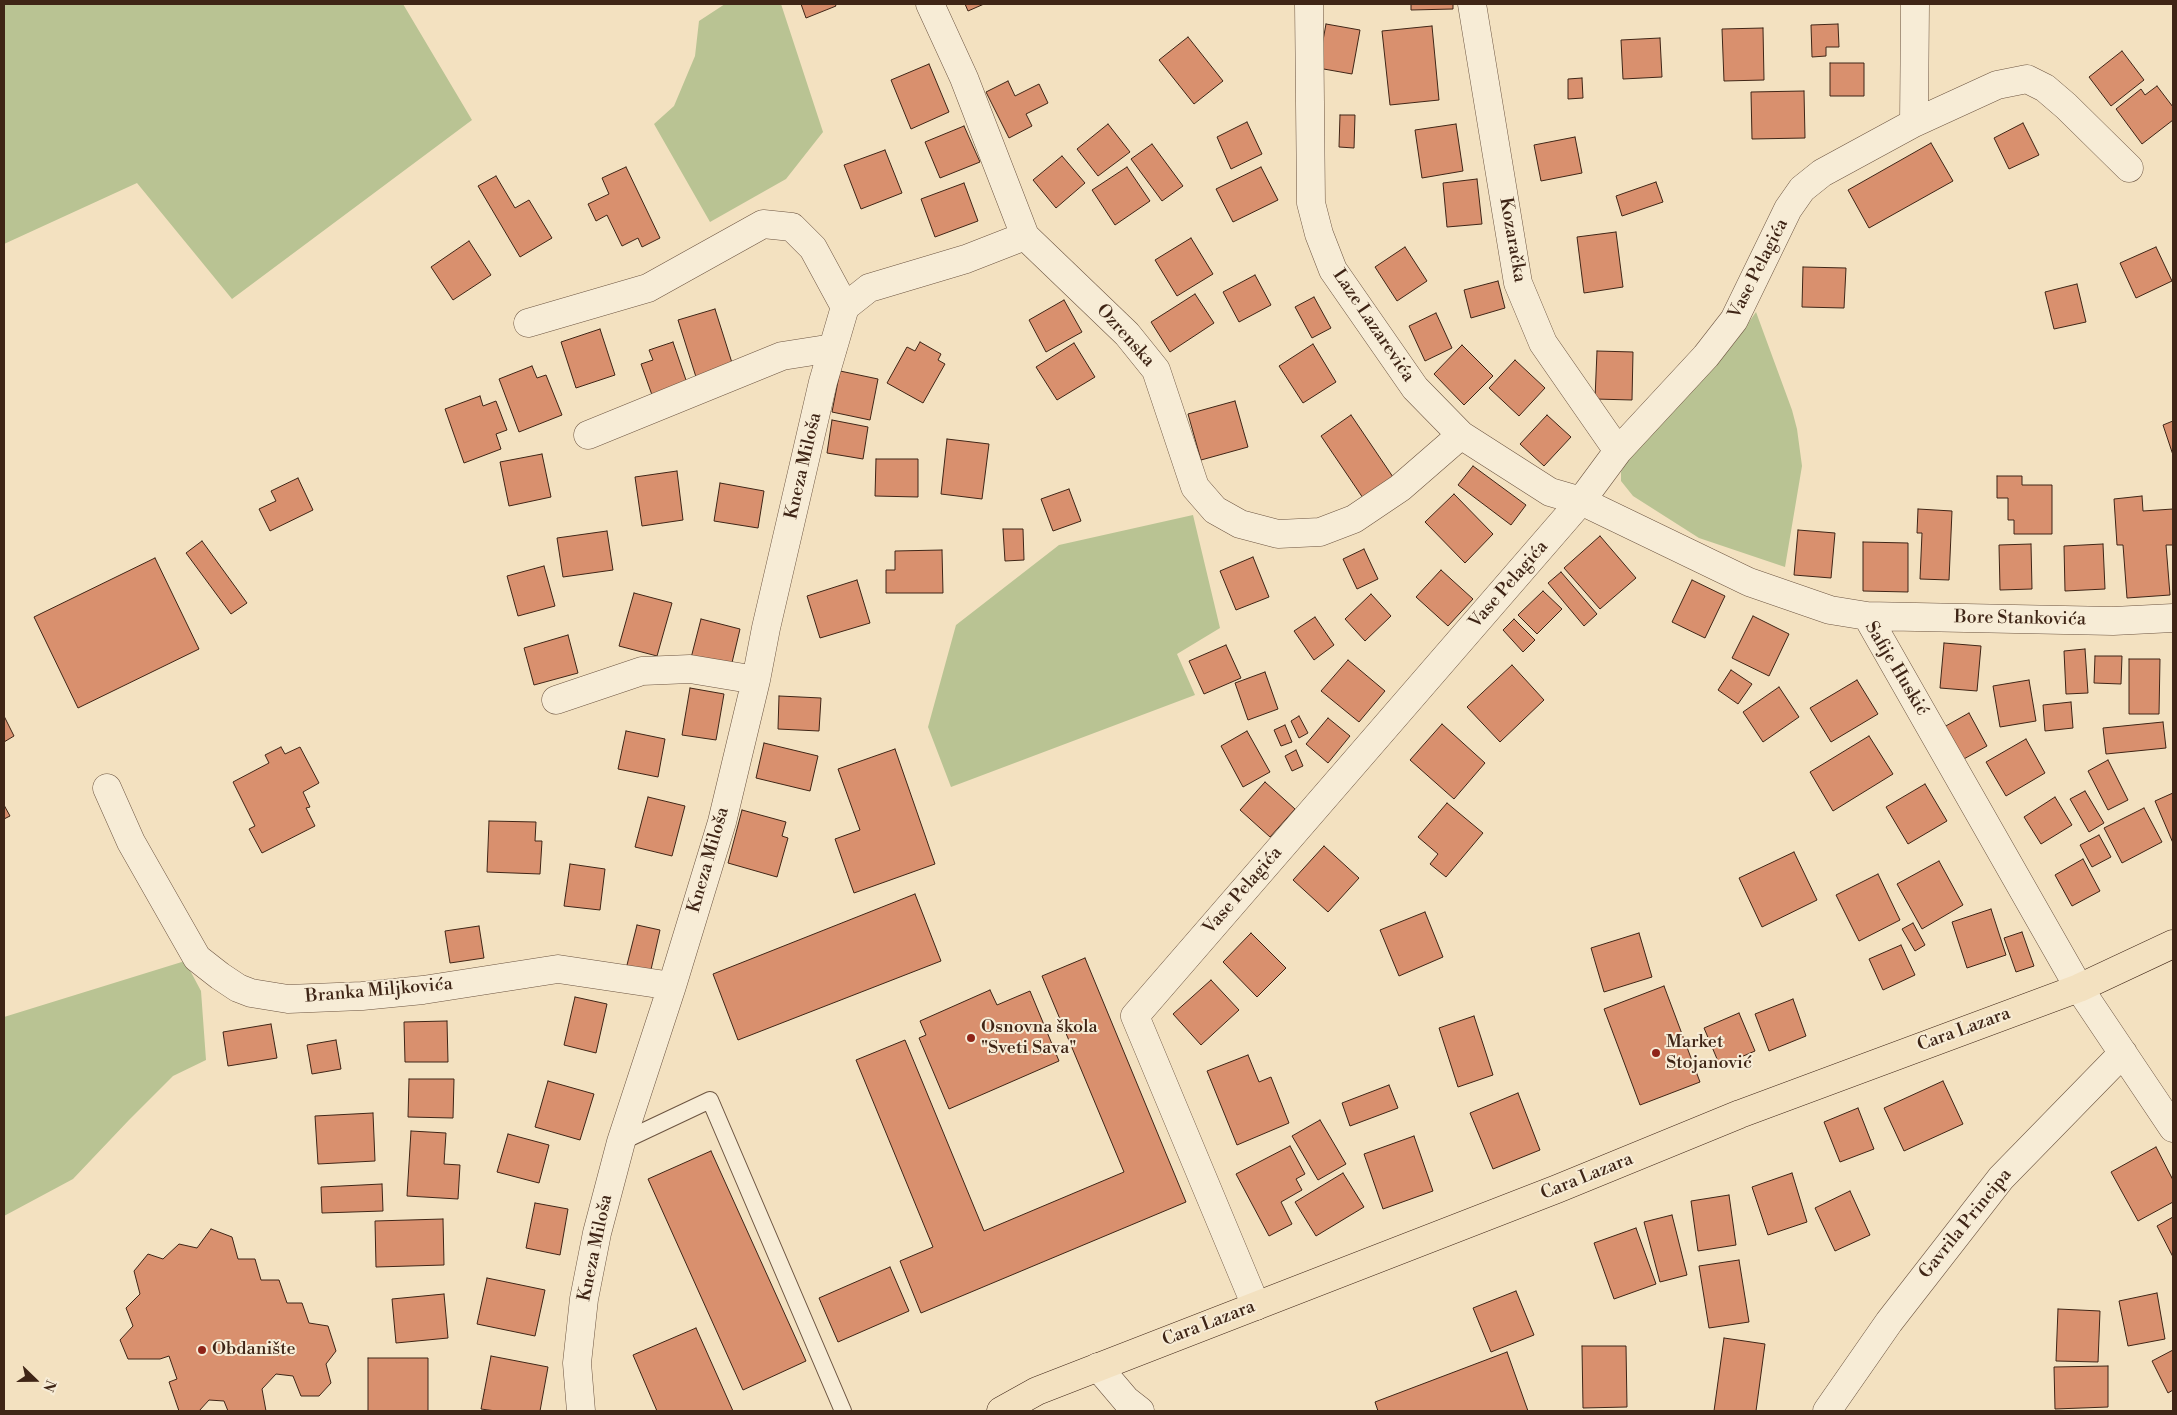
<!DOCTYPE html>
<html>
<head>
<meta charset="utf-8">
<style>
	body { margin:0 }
	#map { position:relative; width:2177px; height:1415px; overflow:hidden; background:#f3e1c0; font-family:"Libre Bodoni",serif }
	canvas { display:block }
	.frame { position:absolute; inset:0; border:5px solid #3f2516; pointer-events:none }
	.north { position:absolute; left:10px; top:1355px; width:50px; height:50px; -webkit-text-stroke:4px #f7ecd6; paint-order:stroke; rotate:112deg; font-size:14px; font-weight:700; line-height:20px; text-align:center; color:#3f2516 }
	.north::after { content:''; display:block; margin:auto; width:18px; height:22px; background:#3f2516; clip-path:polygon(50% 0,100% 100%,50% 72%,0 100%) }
</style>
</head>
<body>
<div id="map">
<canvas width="2177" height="1415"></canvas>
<div class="frame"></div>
<div class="north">N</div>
</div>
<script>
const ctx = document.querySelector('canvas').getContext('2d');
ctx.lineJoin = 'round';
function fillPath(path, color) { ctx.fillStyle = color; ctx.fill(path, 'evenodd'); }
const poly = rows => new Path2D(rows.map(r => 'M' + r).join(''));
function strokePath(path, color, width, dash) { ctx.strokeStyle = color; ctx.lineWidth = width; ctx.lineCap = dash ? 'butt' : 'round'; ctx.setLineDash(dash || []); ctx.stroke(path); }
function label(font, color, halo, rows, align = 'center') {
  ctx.font = font + ' "Libre Bodoni",serif'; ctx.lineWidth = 4; ctx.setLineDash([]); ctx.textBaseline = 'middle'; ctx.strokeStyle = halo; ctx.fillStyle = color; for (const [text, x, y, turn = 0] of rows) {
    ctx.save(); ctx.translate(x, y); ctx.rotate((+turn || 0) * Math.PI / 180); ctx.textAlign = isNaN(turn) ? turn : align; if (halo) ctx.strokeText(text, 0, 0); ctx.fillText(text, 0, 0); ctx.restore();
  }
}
fillPath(poly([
	[4,4,403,4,472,120,232,299,137,183,4,244],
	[725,4,781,4,823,132,786,179,710,222,654,124,674,106,695,56,699,21],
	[1756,312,1792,410,1797,429,1802,466,1785,567,1699,538,1633,496,1621,481,1621,472,1628,459,1732,346],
	[1193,515,1220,628,1177,654,1195,695,951,787,928,727,956,625,1059,545],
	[185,961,201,991,206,1060,173,1076,129,1120,73,1179,4,1216,4,1017]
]), '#b9c393');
const building = poly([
	[801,4,835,4,836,6,806,18,801,4],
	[965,4,984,4,968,11,965,4],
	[1411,4,1453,4,1453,9,1411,10,1411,4],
	[1326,24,1360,30,1352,74,1318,68,1326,24],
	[1838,24,1839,47,1826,47,1826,56,1812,57,1811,25,1838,24],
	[1432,26,1439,100,1390,105,1382,31,1432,26],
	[1763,28,1764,80,1724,81,1722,29,1763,28],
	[1188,37,1223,81,1194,104,1159,60,1188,37],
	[1660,38,1662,77,1623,79,1621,40,1660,38],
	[2122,51,2144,80,2111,106,2089,77,2122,51],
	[1830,63,1864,63,1864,96,1830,96,1830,63],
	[929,64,949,112,911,129,891,80,929,64],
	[1582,78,1583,98,1568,99,1568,79,1582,78],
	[1008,81,1015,96,1039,84,1048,103,1026,114,1032,126,1009,138,986,92,1008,81],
	[2157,86,2173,107,2173,120,2142,144,2116,109,2141,89,2145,95,2157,86],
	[1804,91,1805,138,1752,139,1751,92,1804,91],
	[1340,115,1355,115,1354,148,1339,147,1340,115],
	[1247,122,1262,154,1231,169,1217,137,1247,122],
	[2023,123,2039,155,2009,169,1994,138,2023,123],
	[1108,124,1130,152,1098,176,1077,149,1108,124],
	[1456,124,1463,171,1422,178,1415,130,1456,124],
	[964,126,980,162,940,178,925,142,964,126],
	[1575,137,1582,173,1541,181,1534,145,1575,137],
	[1931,143,1953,181,1869,228,1848,190,1931,143],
	[1152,144,1183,186,1162,201,1131,159,1152,144],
	[885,150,902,193,861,209,844,165,885,150],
	[1062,156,1085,183,1056,208,1033,180,1062,156],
	[626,167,660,238,642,247,638,238,622,246,607,215,596,221,588,204,609,194,602,178,626,167],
	[1127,167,1150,201,1115,225,1092,190,1127,167],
	[1261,167,1278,200,1233,222,1216,189,1261,167],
	[496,176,515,208,529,200,552,238,520,257,478,186,496,176],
	[1477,179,1482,224,1447,227,1443,183,1477,179],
	[1656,182,1663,202,1622,216,1616,196,1656,182],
	[964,183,978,221,935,237,921,199,964,183],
	[1616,232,1623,287,1584,293,1577,237,1616,232],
	[1191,238,1213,274,1177,296,1155,260,1191,238],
	[469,241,491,275,453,300,431,267,469,241],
	[1405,247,1427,281,1397,301,1375,267,1405,247],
	[2156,247,2172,281,2136,298,2120,263,2156,247],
	[1803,267,1846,268,1844,308,1802,307,1803,267],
	[1255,275,1271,305,1239,322,1223,292,1255,275],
	[1498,281,1505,308,1471,318,1464,290,1498,281],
	[2077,284,2086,322,2054,329,2045,292,2077,284],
	[1195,294,1214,323,1170,352,1151,322,1195,294],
	[1314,297,1331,328,1312,338,1295,307,1314,297],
	[1064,300,1082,332,1046,352,1029,320,1064,300],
	[715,309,733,366,696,377,678,320,715,309],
	[1436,313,1452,348,1425,361,1409,326,1436,313],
	[600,329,615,375,576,388,561,342,600,329],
	[673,342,687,383,652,395,641,364,653,360,649,350,673,342],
	[920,342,941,354,938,360,945,364,923,403,887,383,907,347,915,351,920,342],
	[1074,343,1095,377,1057,400,1036,367,1074,343],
	[1313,344,1336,382,1303,403,1279,366,1313,344],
	[1462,345,1493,376,1464,405,1434,374,1462,345],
	[1597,351,1633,352,1632,400,1595,399,1597,351],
	[1515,360,1545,388,1519,416,1489,388,1515,360],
	[532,366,537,378,546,375,562,415,519,432,499,379,532,366],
	[840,371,878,379,870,420,832,412,840,371],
	[480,396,483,406,496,401,507,430,496,434,501,449,464,463,445,409,480,396],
	[1235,401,1248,447,1201,460,1188,414,1235,401],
	[1351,415,1393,477,1363,498,1321,436,1351,415],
	[1547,415,1571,437,1544,466,1520,444,1547,415],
	[832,420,868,427,863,459,827,453,832,420],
	[2173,421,2173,455,2163,425,2173,421],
	[947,439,989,444,982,499,941,494,947,439],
	[542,454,551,497,509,506,500,462,542,454],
	[876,459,918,459,918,497,875,496,876,459],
	[1473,466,1526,505,1511,525,1458,485,1473,466],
	[677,471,683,520,642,526,635,477,677,471],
	[1997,476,2022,476,2022,485,2052,485,2052,534,2014,534,2014,520,2008,520,2008,498,1997,498,1997,476],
	[298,478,313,510,270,531,259,509,276,501,271,491,298,478],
	[720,483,764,491,758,528,714,521,720,483],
	[1069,489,1081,521,1053,531,1041,499,1069,489],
	[1454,494,1493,534,1465,563,1425,522,1454,494],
	[2142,496,2143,511,2173,509,2173,545,2166,545,2170,595,2127,598,2123,545,2117,545,2114,499,2142,496],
	[1918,509,1952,511,1949,580,1920,579,1922,533,1917,533,1918,509],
	[1003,529,1023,529,1024,560,1005,561,1003,529],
	[1798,530,1835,533,1831,578,1794,575,1798,530],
	[607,531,613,570,563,577,557,538,607,531],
	[1600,536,1636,578,1600,609,1564,568,1600,536],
	[202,541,247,603,231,614,186,553,202,541],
	[1863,542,1908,543,1908,592,1863,591,1863,542],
	[2031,544,2032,589,2000,590,1999,545,2031,544],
	[2103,544,2105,589,2065,591,2064,546,2103,544],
	[1364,549,1378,579,1357,589,1343,559,1364,549],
	[942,550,943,593,886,593,886,570,895,570,895,551,942,550],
	[1253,557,1269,597,1236,610,1220,571,1253,557],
	[155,558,199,649,78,708,34,617,155,558],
	[544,566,555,606,518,616,507,576,544,566],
	[1441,570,1473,599,1448,626,1416,597,1441,570],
	[1561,572,1597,614,1584,626,1548,583,1561,572],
	[857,580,870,623,820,638,807,596,857,580],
	[1692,580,1725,596,1705,638,1672,622,1692,580],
	[1543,591,1562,609,1537,634,1518,615,1543,591],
	[634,593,672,603,657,656,619,646,634,593],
	[1371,594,1391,616,1365,641,1345,619,1371,594],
	[1753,616,1789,634,1769,676,1732,658,1753,616],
	[1315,617,1334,645,1314,660,1294,631,1315,617],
	[701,619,740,629,731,667,691,658,701,619],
	[1514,619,1535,640,1523,652,1503,630,1514,619],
	[568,635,578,673,534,685,524,648,568,635],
	[1944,643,1981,646,1977,691,1940,688,1944,643],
	[1226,645,1241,678,1204,694,1189,661,1226,645],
	[2085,649,2088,693,2066,694,2064,651,2085,649],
	[2095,656,2122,656,2121,684,2094,683,2095,656],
	[2129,659,2160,659,2159,714,2129,714,2129,659],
	[1348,660,1385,691,1359,722,1321,691,1348,660],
	[1512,665,1544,700,1500,742,1467,707,1512,665],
	[1731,670,1752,684,1738,704,1718,690,1731,670],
	[1265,672,1278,709,1248,720,1235,683,1265,672],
	[1857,680,1878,714,1831,742,1810,708,1857,680],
	[2029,680,2036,721,2000,727,1993,686,2029,680],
	[1779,687,1799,717,1763,742,1743,712,1779,687],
	[690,688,724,694,716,740,682,735,690,688],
	[779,696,821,698,819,731,778,729,779,696],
	[2071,702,2073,728,2045,731,2043,705,2071,702],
	[1969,713,1987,746,1962,760,1944,727,1969,713],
	[4,716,14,736,4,742,4,716],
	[1299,716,1308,733,1299,738,1291,721,1299,716],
	[1328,718,1350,736,1328,763,1306,744,1328,718],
	[2163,722,2166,748,2106,754,2103,728,2163,722],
	[1442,724,1485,763,1454,799,1410,760,1442,724],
	[1285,725,1292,742,1281,746,1274,730,1285,725],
	[626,731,665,739,658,777,618,769,626,731],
	[1247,731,1270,772,1243,787,1221,746,1247,731],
	[1869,736,1893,774,1833,811,1810,772,1869,736],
	[2026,739,2045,773,2006,796,1986,762,2026,739],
	[764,743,818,756,810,791,756,778,764,743],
	[281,747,285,754,300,747,319,783,303,792,310,807,306,808,315,826,262,853,249,829,255,826,233,782,269,763,265,755,281,747],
	[895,749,935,864,854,893,835,839,860,830,838,769,895,749],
	[1296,750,1303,766,1292,771,1285,756,1296,750],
	[2108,760,2128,800,2108,810,2088,771,2108,760],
	[1265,782,1295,809,1270,837,1240,810,1265,782],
	[1925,784,1947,821,1908,844,1886,807,1925,784],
	[2085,791,2104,823,2089,832,2070,799,2085,791],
	[2173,793,2173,843,2155,801,2173,793],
	[648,797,685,806,672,856,635,847,648,797],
	[2055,797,2072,825,2041,844,2024,817,2055,797],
	[1447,803,1483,833,1446,877,1430,864,1438,854,1418,837,1447,803],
	[4,805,10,816,4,819,4,805],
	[2144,808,2162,842,2122,863,2104,828,2144,808],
	[742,810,786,822,782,836,788,838,777,877,728,863,742,810],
	[489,821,536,822,535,841,542,841,540,874,487,872,489,821],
	[2099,835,2111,857,2092,867,2080,845,2099,835],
	[1324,846,1359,878,1328,912,1293,880,1324,846],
	[1794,852,1817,900,1762,927,1739,878,1794,852],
	[2083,859,2100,891,2072,906,2055,875,2083,859],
	[1939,861,1963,905,1922,929,1897,884,1939,861],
	[570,864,605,869,600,910,564,906,570,864],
	[1878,874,1900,920,1859,941,1836,895,1878,874],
	[915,894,941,961,738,1040,713,974,915,894],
	[1991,909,2006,955,1967,968,1952,922,1991,909],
	[1425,912,1443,957,1399,976,1380,930,1425,912],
	[1913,923,1925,945,1915,951,1902,929,1913,923],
	[637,925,660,930,650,974,626,969,637,925],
	[479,926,484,958,450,963,445,931,479,926],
	[2022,932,2034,966,2016,972,2004,938,2022,932],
	[1251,933,1286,968,1257,997,1223,962,1251,933],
	[1639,933,1652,977,1604,992,1591,948,1639,933],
	[1901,945,1915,975,1883,990,1869,959,1901,945],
	[1085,958,1186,1202,921,1313,900,1261,933,1247,856,1060,905,1040,984,1231,1124,1172,1042,976,1085,958],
	[1211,980,1239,1010,1201,1045,1173,1014,1211,980],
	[1664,986,1700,1082,1640,1105,1604,1009,1664,986],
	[990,990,997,1005,1030,991,1059,1061,949,1109,919,1038,926,1035,920,1021,990,990],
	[575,997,607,1004,596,1053,564,1045,575,997],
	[1793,999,1806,1036,1769,1051,1755,1014,1793,999],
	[1739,1013,1755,1051,1720,1066,1704,1028,1739,1013],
	[1474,1016,1493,1075,1458,1087,1439,1028,1474,1016],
	[447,1021,448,1062,405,1062,404,1022,447,1021],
	[271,1024,277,1058,228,1066,223,1032,271,1024],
	[336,1040,341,1069,312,1074,307,1045,336,1040],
	[1248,1055,1259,1082,1271,1077,1289,1123,1237,1145,1207,1071,1248,1055],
	[409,1079,454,1079,453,1118,408,1117,409,1079],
	[548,1081,594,1094,580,1140,535,1127,548,1081],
	[1943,1081,1963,1124,1904,1151,1884,1108,1943,1081],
	[1389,1085,1398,1108,1350,1126,1342,1103,1389,1085],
	[1518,1093,1540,1150,1493,1169,1470,1113,1518,1093],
	[1858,1108,1874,1149,1840,1162,1824,1122,1858,1108],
	[373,1113,375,1161,318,1164,315,1116,373,1113],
	[1320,1120,1346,1164,1318,1180,1292,1136,1320,1120],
	[411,1131,446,1133,444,1164,460,1165,458,1199,407,1196,411,1131],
	[508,1134,549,1145,539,1183,497,1172,508,1134],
	[1414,1136,1433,1191,1383,1209,1364,1154,1414,1136],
	[1290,1146,1305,1174,1296,1179,1302,1190,1281,1202,1292,1224,1269,1236,1236,1174,1290,1146],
	[2156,1147,2173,1180,2173,1202,2138,1221,2111,1172,2156,1147],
	[711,1151,806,1361,743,1390,648,1179,711,1151],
	[1343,1173,1364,1207,1316,1236,1295,1202,1343,1173],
	[1792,1173,1807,1222,1768,1235,1752,1187,1792,1173],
	[382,1184,383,1211,322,1213,321,1187,382,1184],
	[1850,1191,1870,1235,1835,1251,1815,1208,1850,1191],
	[1729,1195,1736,1245,1698,1251,1691,1201,1729,1195],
	[535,1203,568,1209,560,1255,526,1248,535,1203],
	[1672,1215,1687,1275,1660,1282,1644,1222,1672,1215],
	[2173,1217,2173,1257,2157,1226,2173,1217],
	[443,1219,444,1265,376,1267,375,1221,443,1219],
	[1636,1228,1656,1284,1614,1299,1594,1243,1636,1228],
	[211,1229,232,1237,238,1259,255,1259,261,1280,279,1280,287,1303,302,1303,309,1323,328,1326,336,1351,326,1364,331,1383,319,1396,301,1396,293,1376,276,1374,262,1389,266,1411,228,1411,224,1401,209,1400,199,1411,179,1411,169,1382,177,1379,169,1356,160,1359,128,1359,120,1340,133,1326,126,1308,140,1294,134,1271,148,1254,163,1259,179,1244,197,1248,211,1229],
	[1739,1260,1749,1322,1709,1328,1699,1266,1739,1260],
	[890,1267,909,1311,838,1342,819,1298,890,1267],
	[487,1278,545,1290,535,1336,477,1324,487,1278],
	[1516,1291,1534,1335,1491,1352,1473,1308,1516,1291],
	[2157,1293,2165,1339,2128,1346,2119,1301,2157,1293],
	[444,1294,448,1338,396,1343,392,1299,444,1294],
	[2058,1309,2100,1311,2098,1362,2056,1361,2058,1309],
	[696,1328,733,1411,657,1411,633,1355,696,1328],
	[1724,1338,1765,1344,1756,1411,1714,1411,1724,1338],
	[1582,1346,1626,1346,1627,1407,1583,1408,1582,1346],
	[2173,1350,2173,1390,2168,1393,2152,1361,2173,1350],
	[1507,1352,1528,1411,1378,1411,1375,1402,1507,1352],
	[491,1356,548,1367,540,1411,496,1411,481,1409,491,1356],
	[368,1358,428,1358,428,1411,368,1411,368,1358],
	[2108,1366,2108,1407,2055,1409,2054,1367,2108,1366]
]);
fillPath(building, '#d9906e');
strokePath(building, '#3f2516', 1);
const service = poly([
	[621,1142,710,1100,843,1411]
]);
const minor = poly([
	[930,4,964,78,1025,236,1127,334,1156,370,1195,487,1215,510,1240,524,1278,534,1320,532,1354,519,1400,488,1461,435],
	[1309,4,1311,203,1319,234,1333,270,1415,388,1461,435,1550,492,1581,501,1749,582,1830,610,1867,616,2079,988,2173,1128],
	[1472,4,1518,283,1543,343,1618,451],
	[1914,123,1915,4],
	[528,323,648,288,763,224,792,227,813,248,845,307],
	[588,435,782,356,833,348],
	[1867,616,2113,621,2173,618],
	[556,700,642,671,690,669,756,680],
	[107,788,131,842,197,958,220,976,238,988,251,993,288,999,362,996,423,990,558,969,672,986],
	[1256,1306,1135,1016,1581,501,1618,451,1706,356,1734,320,1788,209,1802,189,1822,173,1914,123,1997,85,2027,79,2045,88,2066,106,2129,168],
	[581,1411,577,1363,584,1299,597,1233,621,1142,672,986,722,822,756,680,766,628,823,382,845,307,869,288,966,259,1025,236],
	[1827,1411,1889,1322,2001,1178,2123,1053]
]);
const tertiary = poly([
	[1098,1367,1126,1400,1140,1411]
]);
const primary = poly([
	[1001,1411,1037,1391,1557,1189,1740,1114,2079,988,2173,944]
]);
strokePath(service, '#6c5440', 18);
strokePath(minor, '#6c5440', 29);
strokePath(tertiary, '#6c5440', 29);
strokePath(primary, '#3f2516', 29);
strokePath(service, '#f7ecd6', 16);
strokePath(minor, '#f7ecd6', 28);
strokePath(tertiary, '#f7ecd6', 28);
strokePath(primary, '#f3e1c0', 28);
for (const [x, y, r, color] of [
	[971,1038,5,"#8f2418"],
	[1656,1053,5,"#8f2418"],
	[202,1350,5,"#8f2418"]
]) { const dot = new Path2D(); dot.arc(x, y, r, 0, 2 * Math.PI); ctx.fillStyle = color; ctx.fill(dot); strokePath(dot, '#f7ecd6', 2); }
label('18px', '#3f2516', '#f7ecd6', [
	["Kozaračka",1512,240,80],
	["Vase Pelagića",1759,269,-63],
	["Laze Lazarevića",1373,326,56],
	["Ozrenska",1125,336,48],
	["Kneza Miloša",804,466,-77],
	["Vase Pelagića",1509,585,-49],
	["Bore Stankovića",2020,619,1],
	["Safije Huskić",1896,669,59],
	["Kneza Miloša",709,860,-74],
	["Vase Pelagića",1243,891,-49],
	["Branka Miljkovića",379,991,-5],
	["Cara Lazara",1964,1030,-20],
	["Cara Lazara",1587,1177,-22],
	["Gavrila Principa",1966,1224,-51],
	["Kneza Miloša",596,1248,-78],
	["Cara Lazara",1209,1324,-21]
]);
label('18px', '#3f2516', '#f7ecd6', [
	["Osnovna škola",981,1028],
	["\"Sveti Sava\"",981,1049],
	["Market",1666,1043],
	["Stojanović",1666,1064],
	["Obdanište",212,1350]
], 'left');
</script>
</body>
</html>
